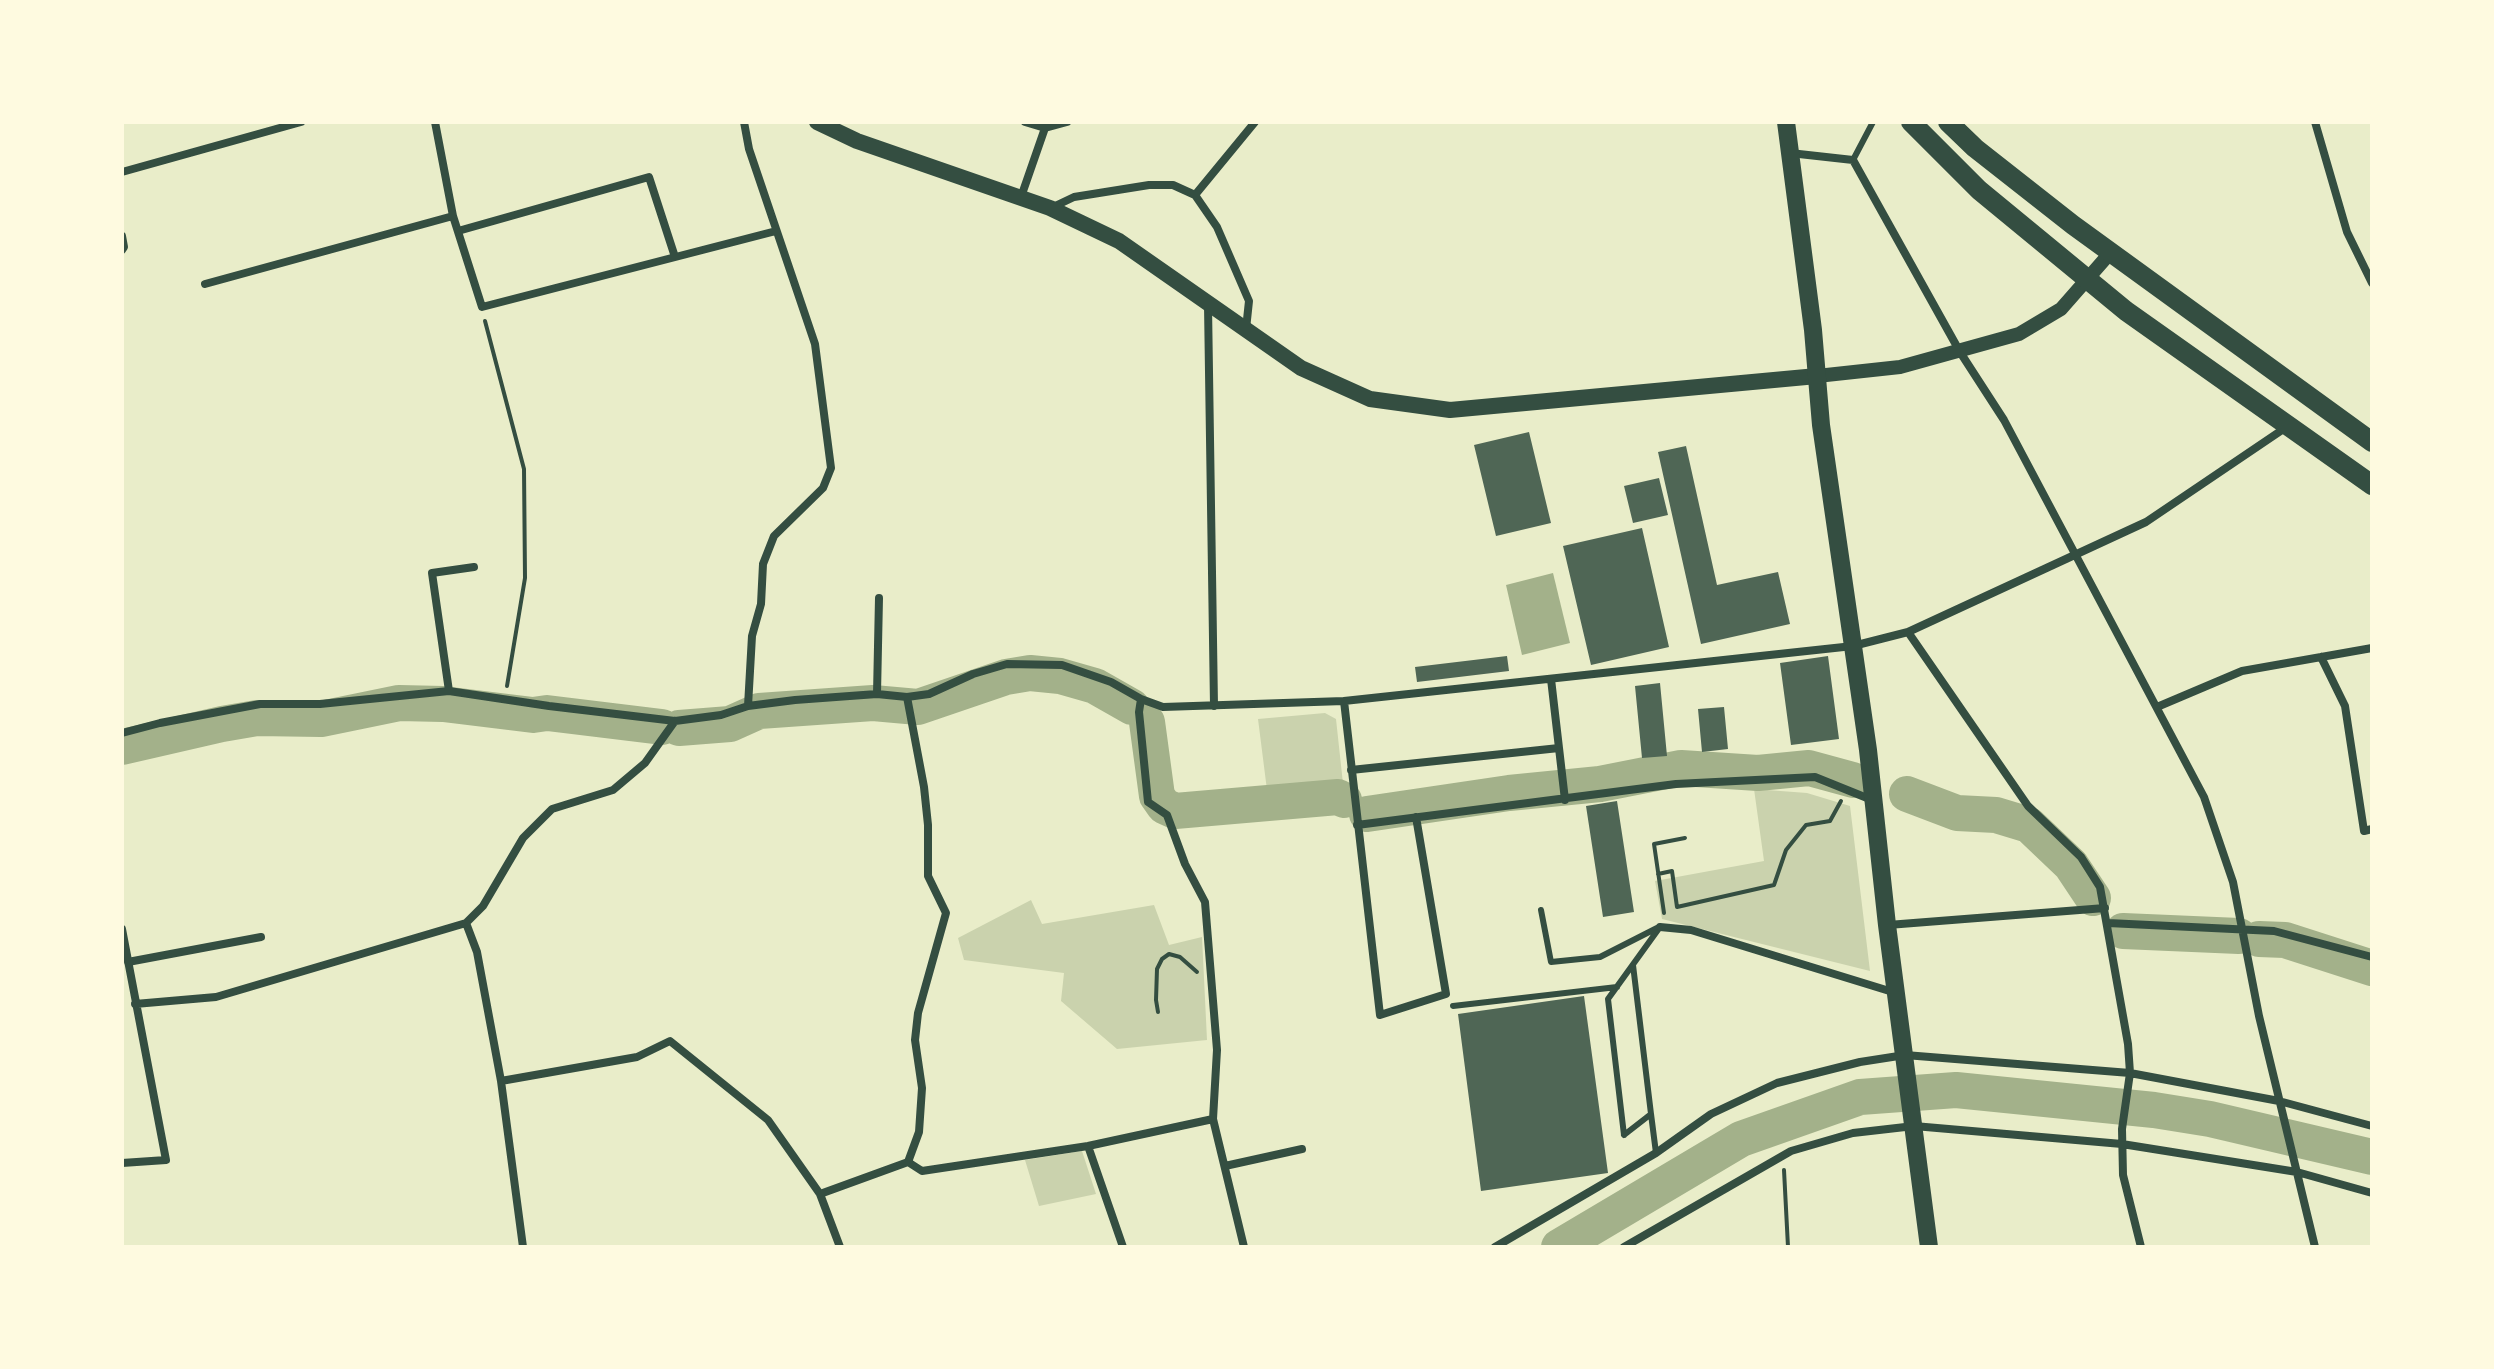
<!DOCTYPE html>
<html>
<head>
<meta charset="utf-8">
<style>
	body { margin:0 }
	#map { position:relative; width:2494px; height:1369px; overflow:hidden; background:#e9edc9; font-family:Jost,sans-serif }
	canvas { display:block }
	.frame { position:absolute; inset:0; border:124px solid #fefae0; pointer-events:none }
</style>
</head>
<body>
<div id="map">
<canvas width="2494" height="1369"></canvas>
<div class="frame"></div>
</div>
<script>
const ctx = document.querySelector('canvas').getContext('2d');
ctx.lineJoin = 'round';
function fillPath(path, color) { ctx.fillStyle = color; ctx.fill(path, 'evenodd'); }
const poly = rows => new Path2D(rows.map(r => 'M' + r).join(''));
function strokePath(path, color, width, dash) { ctx.strokeStyle = color; ctx.lineWidth = width; ctx.lineCap = dash ? 'butt' : 'round'; ctx.setLineDash(dash || []); ctx.stroke(path); }
fillPath(poly([
	[1325,713,1336,719,1344,793,1268,798,1258,719],
	[1754,789,1807,793,1850,806,1870,971,1662,919,1655,881,1764,861],
	[1031,900,1042,924,1154,905,1169,945,1202,937,1207,1040,1117,1049,1061,1001,1064,973,964,960,958,938],
	[1082,1151,1096,1194,1039,1206,1025,1160]
]), '#cad2ad');
fillPath(poly([
	[1553,573,1570,643,1522,655,1506,585]
]), '#a3b18a');
strokePath(poly([
	[1147,722,1157,796,1164,806,1175,811,1338,797,1344,800],
	[679,728,730,724,759,711,873,703,918,707,1006,677,1030,673,1060,676,1095,686,1132,707],
	[122,747,222,724,257,718,321,719,399,703,443,704,533,715,547,713,662,727],
	[1907,794,1957,813,1996,815,2029,825,2071,865,2093,898],
	[1367,814,1509,793,1600,784,1681,768,1758,773,1809,768,1853,780],
	[2123,931,2239,936],
	[2259,939,2285,940,2372,968],
	[1559,1247,1741,1139,1860,1097,1956,1090,2154,1110,2210,1119,2372,1157]
]), '#a3b18a', 36);
fillPath(poly([
	[1529,432,1551,523,1496,536,1474,445],
	[1686,446,1717,585,1778,572,1790,624,1701,644,1658,452],
	[1659,478,1668,515,1633,523,1624,486],
	[1642,528,1669,647,1591,665,1563,546],
	[1507,656,1509,671,1417,682,1415,667],
	[1828,656,1839,739,1791,745,1780,663],
	[1660,683,1667,756,1642,758,1635,686],
	[1724,707,1728,749,1702,752,1698,709],
	[1617,801,1634,912,1603,917,1586,806],
	[1584,996,1608,1173,1481,1191,1458,1014]
]), '#4f6655');
strokePath(poly([
	[485,321,524,469,525,578,507,686],
	[1658,874,1672,871,1677,907,1774,885,1786,850,1806,825,1830,821,1841,801],
	[1664,913,1654,844,1685,838],
	[1158,1012,1156,1000,1157,969,1162,959,1169,954,1180,957,1197,972],
	[1784,1170,1788,1247]
]), '#344e41', 4);
strokePath(poly([
	[1853,160,1873,122],
	[1541,910,1551,962,1600,957,1657,928],
	[1453,1006,1617,987],
	[1651,1114,1656,1153],
	[1624,1135,1608,999,1660,927],
	[1624,1135,1651,1114,1633,965]
]), '#344e41', 6);
strokePath(poly([
	[744,122,749,149,815,344,831,468,823,488,774,536,763,564,761,604,752,636,748,706],
	[1025,122,1045,128],
	[2315,122,2347,232,2372,283],
	[1790,153,1853,160,1960,352,2004,420,2204,797,2233,882,2259,1016,2315,1247],
	[122,172,301,122],
	[1195,195,1255,122],
	[1021,197,1045,128,1067,122],
	[1053,207,1074,197,1149,185,1173,185,1195,195,1217,227,1249,301,1246,329],
	[453,216,482,307,776,231],
	[458,231,649,177,675,257],
	[122,236,124,247,122,250],
	[205,284,453,216,435,122],
	[1208,305,1214,706],
	[1908,632,2028,806,2081,857,2100,887,2128,1044,2130,1073,2122,1129,2123,1175,2141,1247],
	[2321,657,2345,706,2364,831,2372,829],
	[449,691,432,573,474,567],
	[877,694,879,598],
	[1141,699,1139,712,1148,802,1167,815,1185,864,1205,902,1217,1050,1213,1119,1244,1247],
	[1344,701,1380,1015,1446,994,1416,817],
	[2157,707,2242,671,2372,648],
	[122,733,160,723,260,704,320,704,449,691,549,706,675,721,721,715,748,706,795,700,877,694,907,697,929,694,973,674,1007,664,1062,665,1111,682,1141,699,1163,707,1344,701,1853,646,1908,632,2146,522,2288,426],
	[1559,748,1565,800],
	[1351,770,1559,748,1551,679],
	[1357,825,1676,784,1815,777,1872,800],
	[466,923,477,952,501,1081,523,1247],
	[2108,923,2274,931,2372,957],
	[1888,925,2105,908],
	[1660,927,1691,930,1896,993],
	[122,929,166,1160,122,1163],
	[128,962,261,937],
	[135,1004,216,997,466,923,483,906,523,838,552,809,613,790,645,763,675,721],
	[501,1081,637,1057,670,1041,768,1120,820,1194],
	[1088,1146,1123,1247],
	[908,1162,922,1171,1088,1146,1213,1119],
	[1225,1166,1302,1149],
	[840,1247,820,1194,908,1162,919,1132,922,1088,915,1040,918,1013,946,913,928,876,928,825,924,787,907,697],
	[1495,1247,1656,1153,1711,1114,1777,1083,1860,1062,1905,1055,2130,1073,2279,1101,2372,1126],
	[1624,1247,1791,1151,1853,1133,1914,1126,2122,1144,2297,1172,2372,1193]
]), '#344e41', 8);
strokePath(poly([
	[1817,376,1900,367,2019,334,2061,309,2111,252]
]), '#344e41', 14);
strokePath(poly([
	[817,122,857,141,1050,208,1119,241,1301,368,1370,399,1450,410,1817,376]
]), '#344e41', 16);
strokePath(poly([
	[1786,122,1813,330,1821,425,1868,750,1887,925,1929,1247]
]), '#344e41', 18);
strokePath(poly([
	[1911,122,1979,190,2126,311,2372,485],
	[1948,122,1975,148,2073,225,2372,442]
]), '#344e41', 20);
</script>
</body>
</html>
